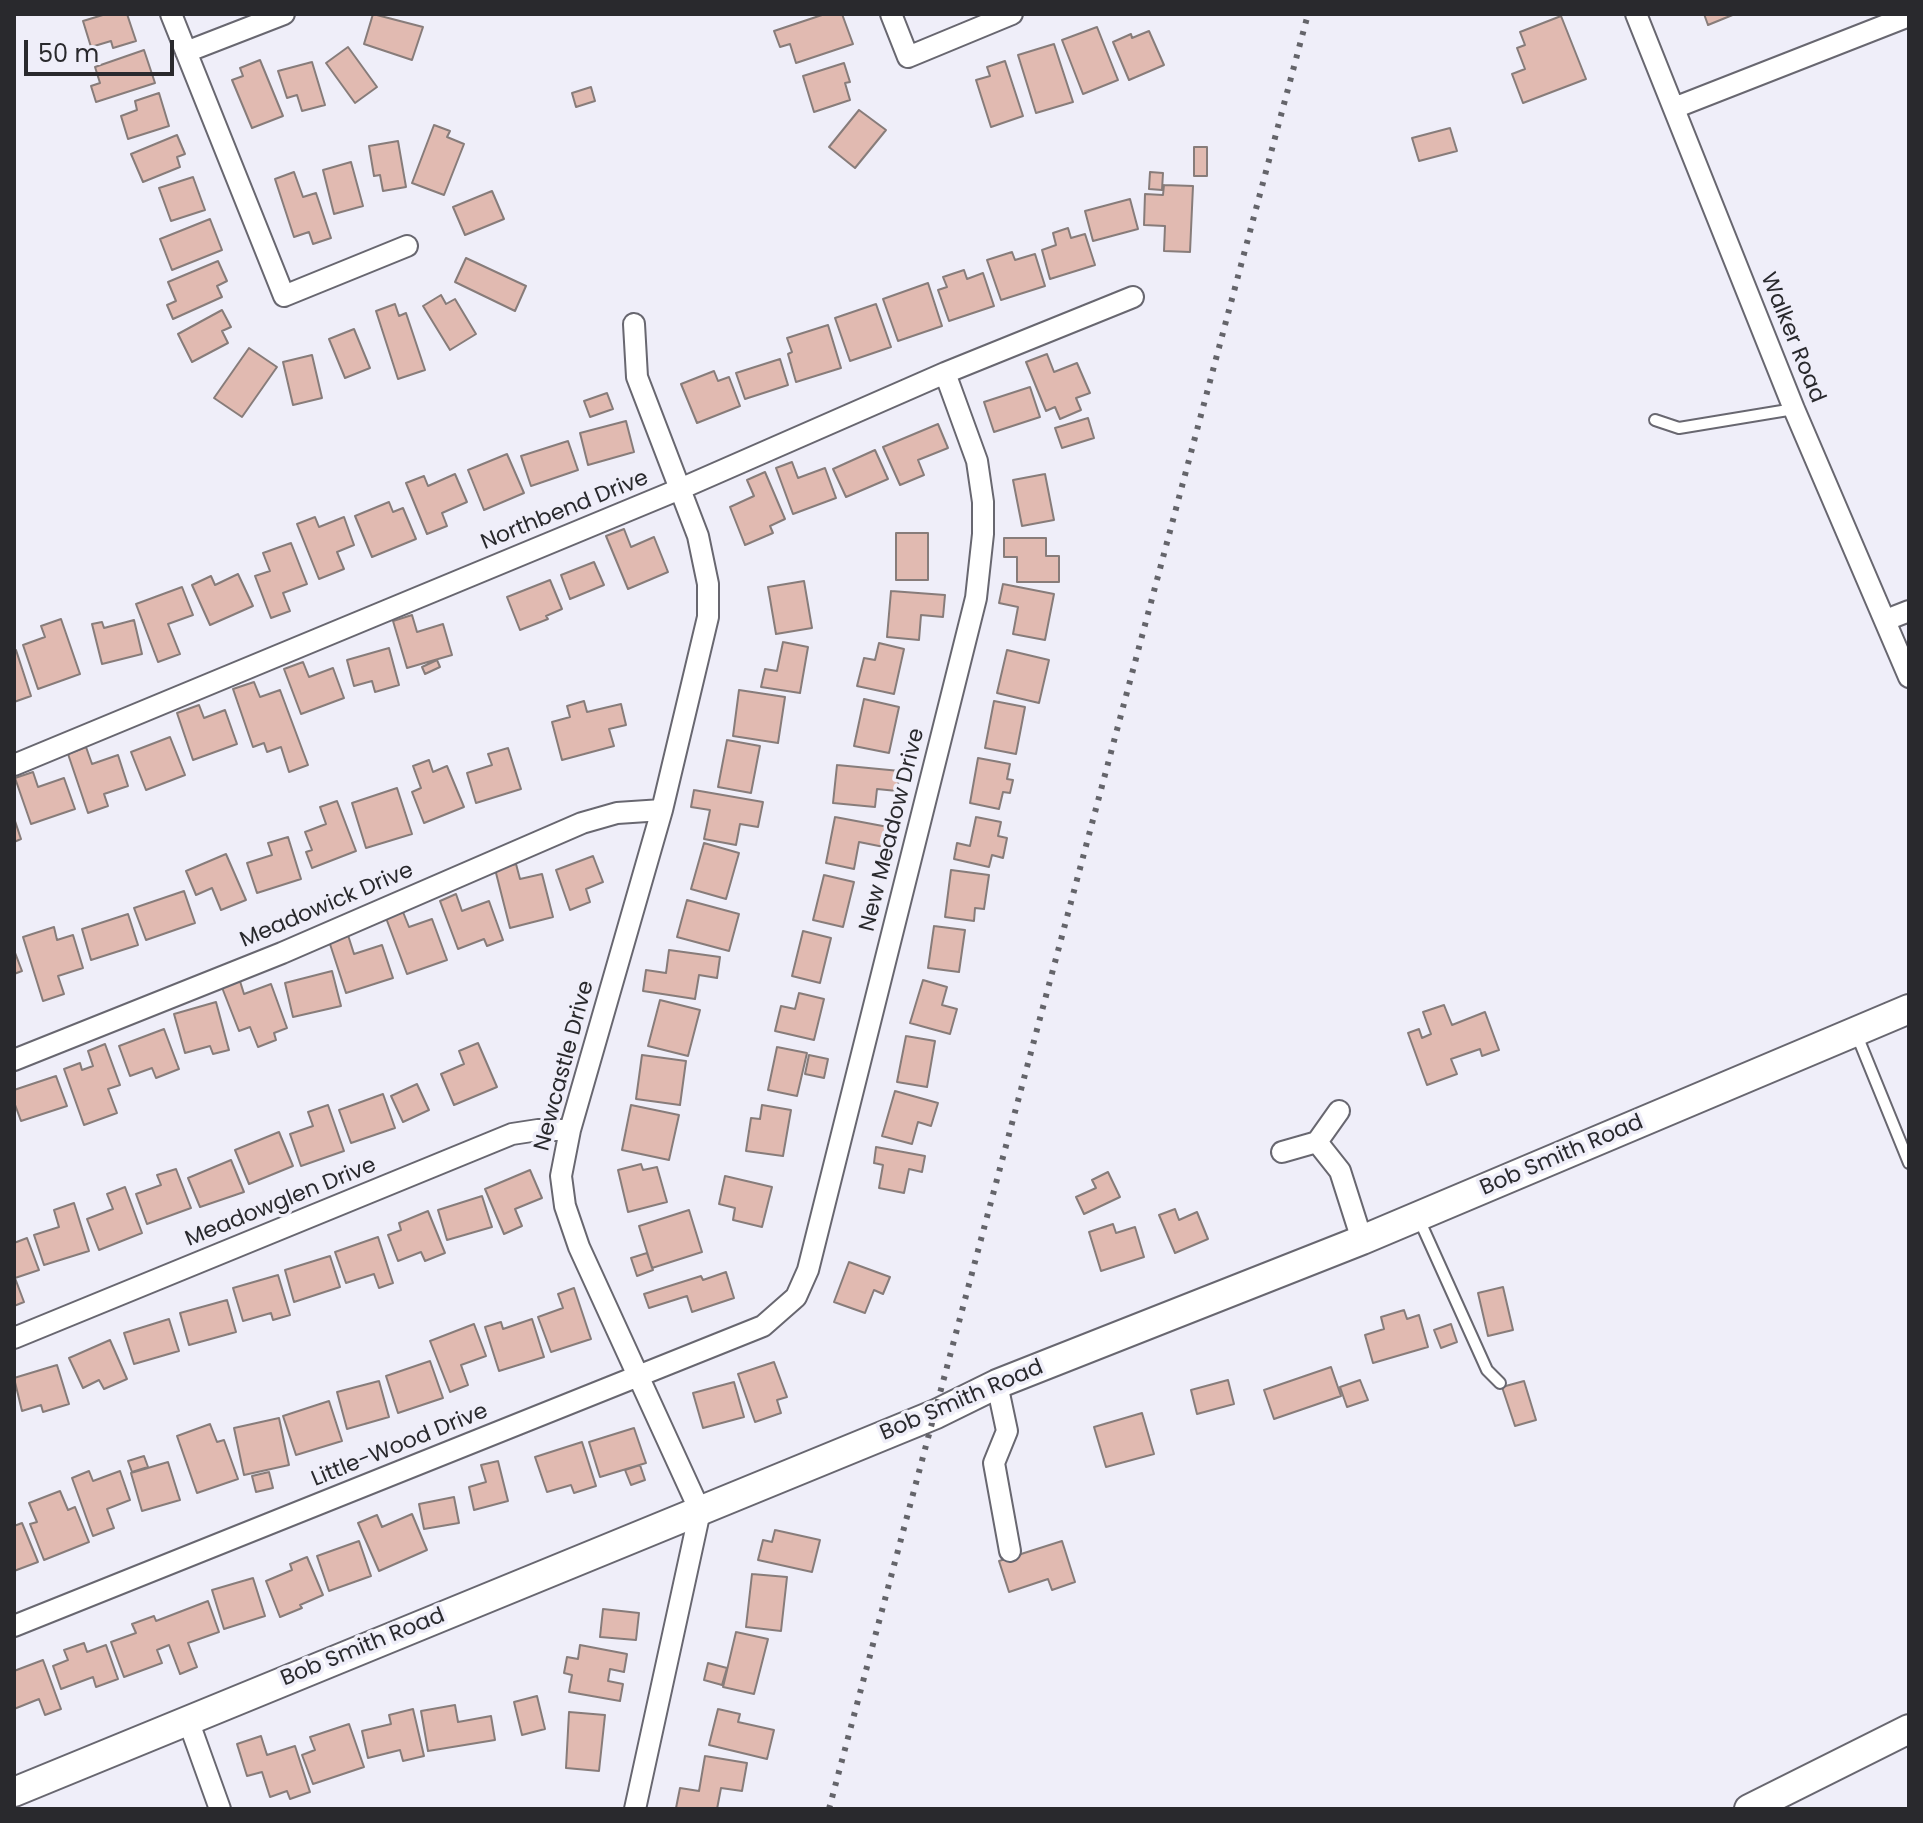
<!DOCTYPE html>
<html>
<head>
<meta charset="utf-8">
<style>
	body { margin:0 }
	#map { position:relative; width:1923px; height:1823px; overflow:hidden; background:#efeef9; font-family:Poppins,sans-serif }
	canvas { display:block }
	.frame { position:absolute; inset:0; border:16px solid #29292d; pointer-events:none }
	.scale { position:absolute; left:24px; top:40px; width:150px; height:36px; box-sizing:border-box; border:4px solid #29292d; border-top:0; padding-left:10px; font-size:24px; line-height:28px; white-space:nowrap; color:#29292d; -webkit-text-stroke:6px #efeef9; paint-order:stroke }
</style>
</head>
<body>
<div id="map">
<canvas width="1923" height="1823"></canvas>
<div class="frame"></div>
<div class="scale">50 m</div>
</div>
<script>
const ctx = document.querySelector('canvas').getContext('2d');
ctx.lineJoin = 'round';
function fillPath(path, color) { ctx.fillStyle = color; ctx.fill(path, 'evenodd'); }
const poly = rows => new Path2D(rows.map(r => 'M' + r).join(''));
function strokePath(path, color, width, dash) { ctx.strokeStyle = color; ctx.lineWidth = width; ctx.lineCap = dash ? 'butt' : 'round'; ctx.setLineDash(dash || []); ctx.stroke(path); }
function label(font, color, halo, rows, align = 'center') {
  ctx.font = font + ' Poppins,sans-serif'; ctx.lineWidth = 7; ctx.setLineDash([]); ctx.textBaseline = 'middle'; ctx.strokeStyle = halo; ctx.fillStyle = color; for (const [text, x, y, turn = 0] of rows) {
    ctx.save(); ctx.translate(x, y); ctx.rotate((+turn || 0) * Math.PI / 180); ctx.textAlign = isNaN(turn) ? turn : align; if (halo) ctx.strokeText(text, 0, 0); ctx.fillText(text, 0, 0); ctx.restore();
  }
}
const building = poly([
	[106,14,127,14,136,41,113,48,111,41,91,47,83,21,106,14],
	[373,14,423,27,412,60,364,44,373,14],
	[825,14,842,14,853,44,796,63,790,44,780,47,774,31,825,14],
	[1704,14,1735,14,1708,25,1704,14],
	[1561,16,1586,79,1523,103,1512,74,1525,69,1517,48,1525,45,1520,32,1561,16],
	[1097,27,1118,80,1083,94,1062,40,1097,27],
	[1149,31,1164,65,1129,80,1113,42,1131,34,1132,38,1149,31],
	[1054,44,1073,102,1036,113,1018,55,1054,44],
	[348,47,377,87,355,103,326,63,348,47],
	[144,50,155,83,96,102,91,86,100,83,95,67,144,50],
	[260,60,283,116,252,128,232,80,243,76,240,68,260,60],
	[1005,61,1023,116,991,127,976,80,990,76,987,67,1005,61],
	[312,62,325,105,302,111,297,95,287,98,278,71,312,62],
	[844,63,850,82,845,83,850,100,814,112,803,76,844,63],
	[591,87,595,101,576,107,572,93,591,87],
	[159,93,169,126,128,139,121,116,137,110,135,101,159,93],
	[859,110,886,130,855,168,829,147,859,110],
	[434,125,450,131,447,137,464,144,444,195,412,183,434,125],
	[1450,128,1457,151,1419,161,1412,138,1450,128],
	[177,135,185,154,177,157,180,167,143,182,131,154,177,135],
	[398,141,406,187,383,191,380,175,374,176,369,146,398,141],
	[1194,147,1207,147,1207,176,1194,176,1194,147],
	[351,162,363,206,334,214,323,170,351,162],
	[294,172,303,197,316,193,331,238,313,244,309,232,294,237,275,179,294,172],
	[1150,172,1163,173,1162,190,1149,189,1150,172],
	[193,177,205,210,171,221,159,188,193,177],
	[1164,185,1193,186,1190,252,1164,251,1165,226,1144,225,1145,194,1163,195,1164,185],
	[492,191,504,219,465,235,453,207,492,191],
	[1130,199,1138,229,1093,241,1085,211,1130,199],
	[210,219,222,250,172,270,160,239,210,219],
	[1068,228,1071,238,1085,234,1095,265,1050,279,1042,250,1056,245,1053,233,1068,228],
	[1012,252,1015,260,1035,254,1045,286,1001,300,987,260,1012,252],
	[466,258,526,286,515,311,455,282,466,258],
	[218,261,227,281,217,286,222,297,173,319,167,305,176,301,168,282,218,261],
	[964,270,967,279,983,273,994,306,949,321,938,290,947,287,943,277,964,270],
	[928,283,942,326,898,341,883,299,928,283],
	[441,295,446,304,455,299,476,334,450,350,423,306,441,295],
	[395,304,399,316,406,313,425,370,398,379,376,311,395,304],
	[876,304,891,347,850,361,835,318,876,304],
	[222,310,231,327,222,331,228,343,192,362,178,334,222,310],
	[828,325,841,368,796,382,788,354,792,352,787,338,828,325],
	[354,329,370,368,345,378,329,339,354,329],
	[249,348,277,367,242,417,214,398,249,348],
	[1047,354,1054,372,1077,363,1090,393,1076,398,1081,410,1060,419,1055,407,1046,411,1026,362,1047,354],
	[312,355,322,398,293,405,283,362,312,355],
	[780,359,788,385,745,399,736,373,780,359],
	[714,371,718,381,729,377,740,406,697,423,681,384,714,371],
	[1030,387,1040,417,994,432,984,402,1030,387],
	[607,393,613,409,590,417,584,401,607,393],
	[1088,418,1094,438,1062,448,1055,428,1088,418],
	[626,421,634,452,588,465,580,433,626,421],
	[938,424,948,448,918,460,924,475,900,485,883,447,938,424],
	[568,441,578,470,531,486,521,456,568,441],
	[875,450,888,479,846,497,833,469,875,450],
	[507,454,524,493,484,510,468,470,507,454],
	[792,462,798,478,825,468,836,498,793,514,776,468,792,462],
	[765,472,785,519,770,526,773,533,745,545,730,507,754,496,747,480,765,472],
	[455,474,467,502,442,513,447,526,427,534,406,483,424,476,428,486,455,474],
	[1045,474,1054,520,1022,526,1013,480,1045,474],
	[389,502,393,512,403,508,416,539,372,557,355,516,389,502],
	[315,517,319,527,344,517,354,545,337,552,344,569,319,579,297,524,315,517],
	[624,529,631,547,654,537,668,572,628,589,606,536,624,529],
	[896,533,928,533,928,580,896,580,896,533],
	[1004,538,1046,538,1046,556,1059,556,1059,582,1017,582,1017,557,1004,557,1004,538],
	[291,543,307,584,283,593,290,611,271,618,255,576,270,571,263,553,291,543],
	[594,562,604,585,570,599,561,575,594,562],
	[238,574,253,606,210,625,192,585,211,576,215,585,238,574],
	[550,580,562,609,546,616,548,619,520,630,507,597,550,580],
	[804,581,812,628,776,634,768,587,804,581],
	[1003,584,1054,594,1045,640,1013,634,1018,607,999,603,1003,584],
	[182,587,193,615,168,624,180,654,158,662,136,604,182,587],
	[891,591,945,595,943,617,921,615,919,640,887,637,891,591],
	[412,615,417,632,443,624,452,655,407,668,393,621,412,615],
	[61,619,80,674,38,689,23,645,45,637,41,626,61,619],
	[134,620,142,654,102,664,92,624,102,622,104,628,134,620],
	[783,642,808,647,800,693,761,687,765,669,777,671,783,642],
	[879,643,904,649,894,694,857,686,864,658,875,660,879,643],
	[389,648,399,685,375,692,372,681,354,686,347,660,389,648],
	[16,650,31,696,14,702,14,651,16,650],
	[1007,650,1049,660,1039,703,997,693,1007,650],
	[437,660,440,667,425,674,422,667,437,660],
	[303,662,309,677,333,668,344,698,301,714,284,669,303,662],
	[254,682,260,697,280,690,308,765,289,772,281,747,267,752,264,743,253,747,233,689,254,682],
	[739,690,785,697,778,743,733,736,739,690],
	[864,699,899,707,889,753,854,746,864,699],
	[584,701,587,712,621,704,626,725,609,729,614,746,562,760,552,722,570,717,567,706,584,701],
	[994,701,1025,707,1016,754,985,748,994,701],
	[199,705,204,718,225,710,237,744,193,760,177,713,199,705],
	[170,737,185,775,146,790,131,752,170,737],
	[727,740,760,746,751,793,718,787,727,740],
	[86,747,92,764,118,755,128,786,104,794,108,806,88,813,68,754,86,747],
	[508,748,521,789,476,803,467,773,492,765,488,754,508,748],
	[978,758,1010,764,1007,779,1013,780,1010,793,1003,792,999,809,970,803,978,758],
	[429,760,433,772,447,766,464,807,424,823,412,792,421,788,413,766,429,760],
	[837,765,900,771,897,791,877,789,875,807,833,803,837,765],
	[33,772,38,787,64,778,75,809,31,824,15,778,33,772],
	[397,788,412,834,366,848,352,803,397,788],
	[694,790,763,802,758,827,740,824,736,845,704,839,710,810,691,807,694,790],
	[337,801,356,851,312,868,306,852,312,850,305,832,326,824,320,807,337,801],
	[835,817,888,827,884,847,859,842,854,869,826,863,835,817],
	[976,817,1001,822,998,836,1007,838,1003,858,992,855,989,867,954,859,957,843,970,846,976,817],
	[14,818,21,839,14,842,14,818],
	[288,837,301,879,257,893,247,863,272,855,268,843,288,837],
	[704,843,739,853,726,899,691,889,704,843],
	[226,854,246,900,221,910,212,888,196,895,186,871,226,854],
	[593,856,603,882,586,889,590,902,570,910,556,870,593,856],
	[516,864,520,879,542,874,553,917,510,928,495,869,516,864],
	[951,870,989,875,984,909,975,908,974,921,945,917,951,870],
	[824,875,854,882,843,927,813,920,824,875],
	[184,891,195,923,146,940,134,908,184,891],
	[456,894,462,911,489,901,503,940,487,946,484,939,458,949,440,901,456,894],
	[687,900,739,914,729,951,677,937,687,900],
	[403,912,409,927,432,919,447,960,407,974,386,918,403,912],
	[128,914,138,945,91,960,82,929,128,914],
	[934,926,965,930,959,972,928,968,934,926],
	[54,927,57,940,73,935,83,968,58,976,64,994,43,1001,23,937,54,927],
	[803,931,831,938,820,983,792,976,803,931],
	[347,932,354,954,382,945,393,978,346,993,328,938,347,932],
	[14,950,22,971,14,974,14,950],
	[669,950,720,957,717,978,699,975,695,999,643,991,646,970,666,973,669,950],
	[332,971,341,1006,293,1017,285,983,332,971],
	[239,978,244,994,271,984,287,1028,274,1033,276,1040,258,1047,250,1027,239,1031,221,985,239,978],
	[923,980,947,987,942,1005,957,1009,950,1034,910,1023,923,980],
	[799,993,824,999,814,1040,775,1031,781,1006,795,1009,799,993],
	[660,1000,700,1010,688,1056,648,1046,660,1000],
	[216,1002,229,1050,213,1054,210,1046,185,1053,174,1014,216,1002],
	[1444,1005,1452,1025,1485,1012,1499,1050,1482,1056,1480,1049,1451,1059,1457,1074,1427,1085,1408,1033,1419,1029,1422,1038,1431,1034,1423,1012,1444,1005],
	[164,1029,179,1069,156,1078,152,1068,130,1076,119,1046,164,1029],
	[906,1036,935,1041,927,1087,897,1082,906,1036],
	[478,1043,497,1087,454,1105,441,1074,464,1064,459,1051,478,1043],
	[105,1044,120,1085,108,1089,117,1113,84,1125,64,1069,80,1063,82,1070,93,1066,88,1051,105,1044],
	[777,1047,807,1053,797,1096,768,1090,777,1047],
	[642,1055,686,1061,680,1105,636,1099,642,1055],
	[809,1055,828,1059,824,1078,805,1074,809,1055],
	[56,1076,67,1106,21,1121,14,1102,14,1090,56,1076],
	[417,1084,429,1110,403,1122,391,1096,417,1084],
	[895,1091,938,1103,931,1126,918,1122,912,1144,882,1136,895,1091],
	[383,1094,395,1128,351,1143,339,1110,383,1094],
	[328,1105,344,1151,301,1166,290,1134,313,1126,308,1112,328,1105],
	[631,1105,679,1115,669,1160,622,1150,631,1105],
	[762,1105,791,1110,783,1156,746,1151,751,1118,760,1119,762,1105],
	[279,1132,293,1166,249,1184,235,1150,279,1132],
	[876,1147,925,1156,922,1172,909,1169,904,1193,879,1188,883,1165,874,1163,876,1147],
	[231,1160,244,1192,200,1207,188,1178,231,1160],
	[641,1164,643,1170,657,1167,667,1202,628,1212,618,1170,641,1164],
	[176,1169,191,1208,147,1224,136,1194,161,1185,157,1175,176,1169],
	[530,1170,542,1198,515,1209,522,1226,504,1234,485,1189,530,1170],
	[1108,1172,1120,1197,1084,1214,1076,1197,1096,1188,1092,1180,1108,1172],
	[725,1176,772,1187,762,1227,733,1220,735,1208,719,1204,725,1176],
	[125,1187,142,1233,99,1250,87,1219,113,1209,107,1194,125,1187],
	[482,1196,492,1227,447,1240,438,1210,482,1196],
	[74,1203,89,1251,44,1265,34,1235,59,1227,54,1210,74,1203],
	[1175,1209,1179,1220,1197,1212,1208,1239,1175,1253,1159,1215,1175,1209],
	[689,1210,702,1252,652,1268,639,1226,689,1210],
	[428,1211,445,1253,425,1261,421,1252,398,1261,388,1235,401,1230,399,1223,428,1211],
	[1113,1224,1116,1233,1135,1227,1144,1257,1101,1271,1089,1232,1113,1224],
	[378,1237,393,1283,379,1288,374,1274,346,1283,335,1252,378,1237],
	[27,1238,39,1270,15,1278,24,1302,14,1306,14,1243,27,1238],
	[647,1253,653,1270,637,1276,631,1258,647,1253],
	[330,1256,340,1287,294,1302,285,1270,330,1256],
	[849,1262,890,1277,883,1294,874,1290,865,1313,834,1302,849,1262],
	[726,1272,734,1298,692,1312,687,1296,649,1308,644,1294,701,1276,703,1280,726,1272],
	[278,1275,290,1315,273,1320,271,1313,243,1321,233,1288,278,1275],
	[1503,1287,1513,1330,1488,1336,1478,1293,1503,1287],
	[574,1288,591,1339,551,1352,538,1317,563,1308,558,1294,574,1288],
	[227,1300,236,1332,189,1345,180,1313,227,1300],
	[1404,1310,1407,1319,1419,1315,1428,1347,1373,1363,1365,1335,1384,1329,1381,1317,1404,1310],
	[169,1319,179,1351,134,1364,124,1333,169,1319],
	[532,1319,544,1357,499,1371,485,1327,501,1322,503,1329,532,1319],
	[474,1324,486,1356,461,1365,468,1385,450,1392,430,1341,474,1324],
	[1451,1324,1457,1342,1441,1348,1434,1330,1451,1324],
	[110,1340,127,1379,104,1389,99,1380,83,1388,69,1358,110,1340],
	[430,1361,443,1398,398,1413,386,1376,430,1361],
	[774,1362,787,1397,777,1400,781,1413,755,1422,738,1374,774,1362],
	[57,1365,69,1404,43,1412,41,1405,22,1411,14,1378,57,1365],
	[1331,1367,1341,1396,1274,1419,1264,1390,1331,1367],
	[1228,1380,1234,1404,1197,1414,1191,1390,1228,1380],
	[1360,1380,1368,1400,1347,1407,1340,1387,1360,1380],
	[379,1381,389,1417,347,1429,337,1392,379,1381],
	[1524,1381,1536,1420,1515,1426,1502,1387,1524,1381],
	[734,1382,744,1417,703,1428,693,1393,734,1382],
	[329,1401,342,1441,296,1455,283,1416,329,1401],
	[1142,1413,1154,1454,1106,1467,1094,1427,1142,1413],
	[279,1418,289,1465,244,1475,234,1428,279,1418],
	[210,1424,217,1442,224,1440,238,1479,197,1493,177,1436,210,1424],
	[634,1428,646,1463,600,1477,589,1442,634,1428],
	[582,1442,596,1486,574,1493,571,1485,547,1492,535,1457,582,1442],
	[144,1456,148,1467,132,1472,128,1461,144,1456],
	[498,1461,508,1501,474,1510,469,1487,486,1482,481,1465,498,1461],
	[168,1462,180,1500,142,1511,131,1473,168,1462],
	[640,1465,645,1480,631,1485,625,1470,640,1465],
	[89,1471,93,1481,120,1471,130,1500,107,1509,114,1528,93,1536,72,1478,89,1471],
	[269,1472,273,1488,256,1492,252,1476,269,1472],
	[60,1491,68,1510,75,1507,89,1542,44,1560,30,1524,37,1522,29,1503,60,1491],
	[454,1497,459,1523,424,1529,419,1504,454,1497],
	[412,1514,427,1550,379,1571,358,1523,377,1515,382,1527,412,1514],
	[22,1523,38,1562,14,1571,14,1526,22,1523],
	[775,1530,820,1540,812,1572,758,1560,763,1540,772,1542,775,1530],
	[359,1541,371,1576,329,1591,317,1556,359,1541],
	[1062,1541,1075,1582,1052,1590,1048,1579,1009,1592,999,1561,1062,1541],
	[307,1557,323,1595,300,1605,302,1608,280,1617,266,1581,292,1570,290,1564,307,1557],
	[752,1574,787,1577,781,1631,746,1627,752,1574],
	[253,1578,265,1616,224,1629,212,1590,253,1578],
	[208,1601,219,1632,188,1643,197,1667,180,1674,169,1645,157,1650,162,1663,124,1677,111,1642,136,1633,132,1624,154,1616,156,1621,208,1601],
	[603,1609,639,1613,636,1640,600,1637,603,1609],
	[736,1632,768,1639,754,1694,723,1687,736,1632],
	[84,1643,87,1652,106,1645,118,1679,96,1687,93,1677,61,1689,53,1666,68,1660,64,1650,84,1643],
	[580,1645,627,1654,624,1672,610,1669,608,1681,623,1684,620,1701,569,1692,572,1675,564,1673,567,1657,578,1659,580,1645],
	[43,1660,61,1709,45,1715,39,1699,14,1709,14,1671,43,1660],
	[708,1663,727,1668,722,1685,704,1680,708,1663],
	[537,1696,545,1729,522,1735,514,1702,537,1696],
	[455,1705,458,1722,491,1716,495,1740,428,1751,421,1711,455,1705],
	[413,1709,424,1756,403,1761,400,1750,368,1758,362,1731,391,1724,389,1715,413,1709],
	[718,1709,740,1714,738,1722,774,1730,767,1759,709,1745,718,1709],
	[569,1712,605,1715,599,1771,566,1768,569,1712],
	[349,1724,364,1767,313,1784,302,1755,315,1750,310,1737,349,1724],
	[261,1736,267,1755,295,1746,310,1792,290,1799,287,1791,270,1797,262,1772,247,1776,237,1744,261,1736],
	[705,1756,747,1763,742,1791,721,1788,717,1809,676,1808,680,1788,699,1791,705,1756]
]);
fillPath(building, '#e1bab1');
strokePath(building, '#877c7a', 2);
const lane = poly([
	[1655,420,1679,428,1794,409],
	[1856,1033,1909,1163],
	[1418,1217,1487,1370,1500,1383]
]);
const street = poly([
	[171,14,284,296,407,246],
	[891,14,908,57,1012,14],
	[1636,14,1794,409,1909,677],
	[186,52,284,14],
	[1674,108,1909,16],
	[634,324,637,377,698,536,708,584,708,617,662,810,570,1130,561,1176,565,1206,579,1247,700,1511,635,1809],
	[1886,620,1909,611],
	[14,765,680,489,945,373,1133,297],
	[14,1060,282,953,582,823,617,813,662,810],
	[1317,1142,1340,1171,1362,1240],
	[1282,1152,1317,1142,1339,1111],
	[14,1338,512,1134,538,1130,570,1130],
	[997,1384,1007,1431,994,1463,1010,1551],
	[14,1626,763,1326,796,1297,808,1270,976,598,983,534,983,502,977,461,945,373],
	[188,1720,220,1809]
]);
const secondary = poly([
	[14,1792,936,1414,997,1384,1362,1240,1909,1009],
	[1749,1809,1909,1729]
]);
strokePath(lane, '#686770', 14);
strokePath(street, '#686770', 24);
strokePath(secondary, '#686770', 32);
strokePath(lane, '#fff', 10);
strokePath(street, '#fff', 20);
strokePath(secondary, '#fff', 28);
strokePath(poly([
	[829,1809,1308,14]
]), '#64646a', 6, [4, 8]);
label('22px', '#29292d', '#efeef9', [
	["Walker Road",1792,338,68],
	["Northbend Drive",565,511,-22],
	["New Meadow Drive",893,830,-76],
	["Meadowick Drive",327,906,-23],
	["Newcastle Drive",565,1066,-75],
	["Bob Smith Road",1562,1156,-23],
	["Meadowglen Drive",281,1203,-22],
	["Bob Smith Road",962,1401,-23],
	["Little-Wood Drive",400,1446,-22],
	["Bob Smith Road",363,1648,-22]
]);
</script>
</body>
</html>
